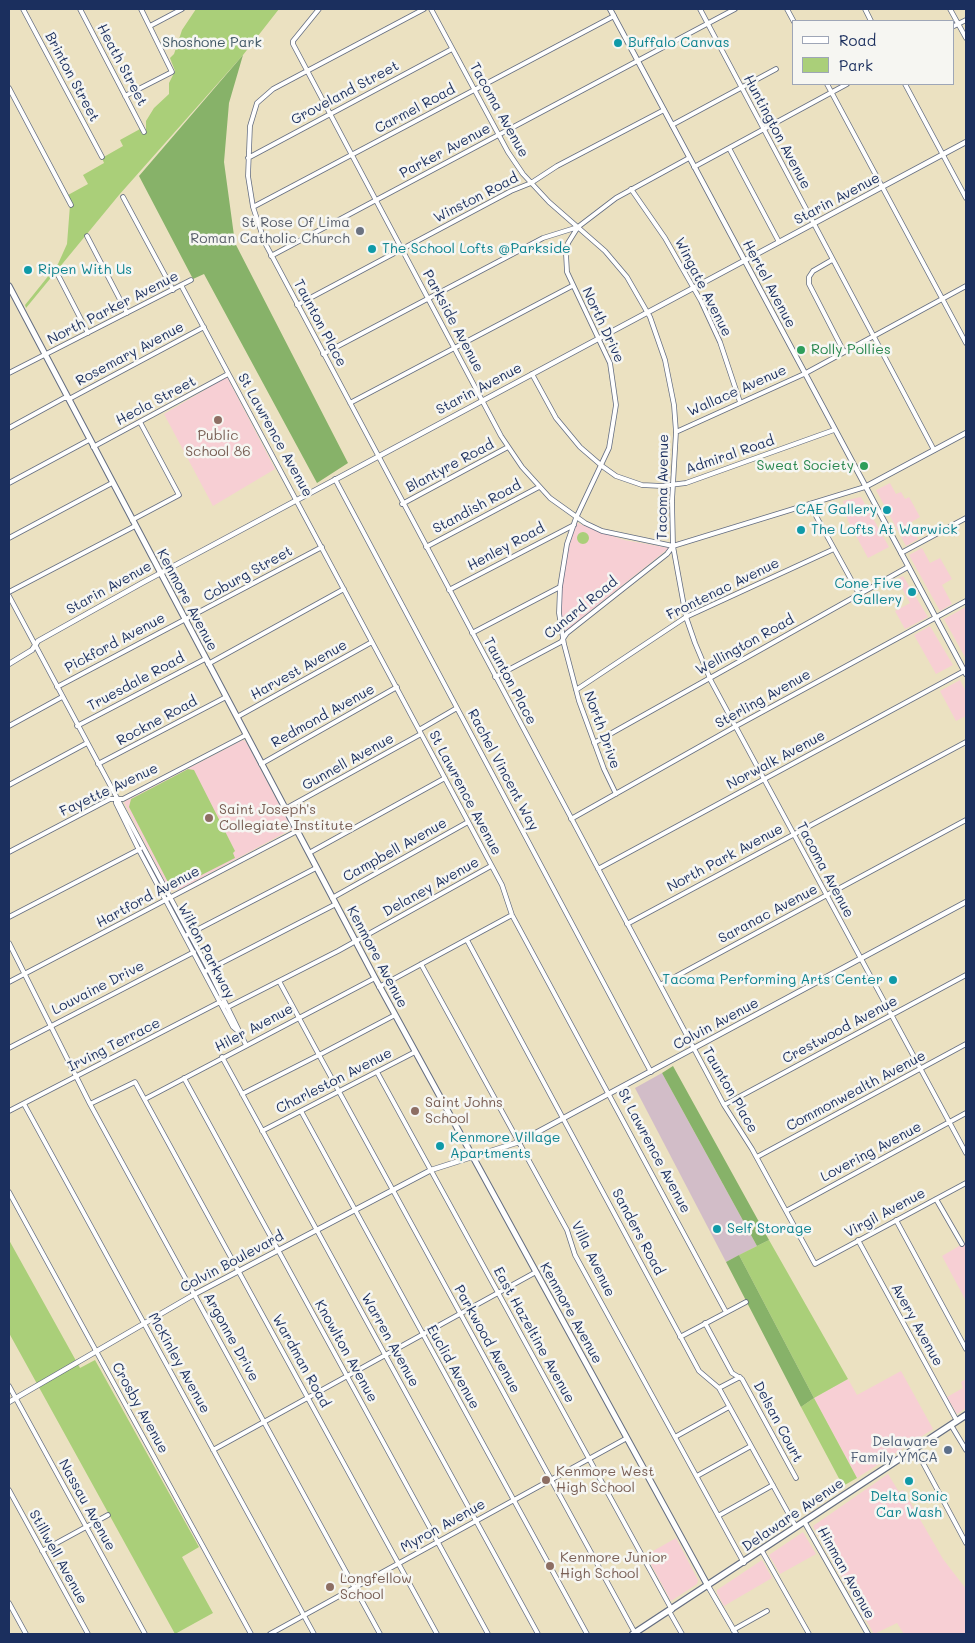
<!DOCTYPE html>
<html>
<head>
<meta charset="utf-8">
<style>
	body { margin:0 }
	#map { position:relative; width:975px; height:1643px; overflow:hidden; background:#ebe1c1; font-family:Mali,sans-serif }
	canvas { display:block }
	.frame { position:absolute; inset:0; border:10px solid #1b2f5e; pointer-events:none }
	.legend { position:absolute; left:792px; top:20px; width:162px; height:65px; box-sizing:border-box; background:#f6f6f2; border:1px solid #9ea6b7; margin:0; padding:6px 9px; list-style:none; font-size:15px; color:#1b2f5e }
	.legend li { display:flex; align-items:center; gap:10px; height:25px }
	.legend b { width:25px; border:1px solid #9ea6b7 }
</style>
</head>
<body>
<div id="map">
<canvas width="975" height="1643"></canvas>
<div class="frame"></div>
<ul class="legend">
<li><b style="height:6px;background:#fff"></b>Road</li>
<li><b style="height:14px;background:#aacf79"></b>Park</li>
</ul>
</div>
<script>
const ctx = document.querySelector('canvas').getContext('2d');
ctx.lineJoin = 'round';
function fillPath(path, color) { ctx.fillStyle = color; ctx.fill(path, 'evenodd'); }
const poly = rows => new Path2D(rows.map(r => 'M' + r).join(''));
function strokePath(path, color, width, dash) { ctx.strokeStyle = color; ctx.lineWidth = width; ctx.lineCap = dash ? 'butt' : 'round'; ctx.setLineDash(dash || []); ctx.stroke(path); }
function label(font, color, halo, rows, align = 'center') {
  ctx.font = font + ' Mali,sans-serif'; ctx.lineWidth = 5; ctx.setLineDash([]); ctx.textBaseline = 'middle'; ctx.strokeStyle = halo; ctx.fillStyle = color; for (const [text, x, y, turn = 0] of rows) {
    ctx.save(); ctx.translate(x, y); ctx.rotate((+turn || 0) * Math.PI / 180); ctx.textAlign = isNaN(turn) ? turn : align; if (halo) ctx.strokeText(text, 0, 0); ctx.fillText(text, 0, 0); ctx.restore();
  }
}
fillPath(poly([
	[227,377,275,469,213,506,164,414],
	[890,483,896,494,901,492,905,499,909,497,920,517,910,523,918,539,906,546,876,490],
	[861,497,889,547,868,558,848,521,843,501],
	[577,523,624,540,669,548,565,631,562,619,562,584,566,555],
	[922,548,930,563,940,558,952,579,942,585,952,604,940,611,909,555],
	[903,576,928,617,905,629,895,611,910,603,897,579],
	[966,607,966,659,944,619],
	[930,626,953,665,936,674,914,635],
	[960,680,966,692,966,716,956,721,940,691],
	[243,740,246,742,292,829,180,889,170,891,124,802],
	[966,1242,966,1301,942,1256],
	[901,1371,933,1429,857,1478,814,1398,848,1379,857,1395],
	[966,1379,966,1408,957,1414,947,1397,963,1388,961,1382],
	[888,1474,899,1492,903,1490,943,1559,966,1589,966,1634,904,1634,897,1623,874,1634,813,1526],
	[803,1532,816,1554,780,1574,769,1555],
	[676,1538,698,1580,697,1584,671,1601,646,1555],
	[762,1560,772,1578,724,1606,717,1593,717,1590]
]), '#f7cfd4');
fillPath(poly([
	[662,1073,757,1246,726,1262,635,1088]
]), '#d2bdc8');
fillPath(poly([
	[196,9,279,9,243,55,119,195,26,308,25,305,58,264,67,244,70,205,68,195,88,184,83,175,104,163,102,158,123,146,120,140,140,129,142,134,146,132,146,121,154,108,169,94,169,83,175,71,170,58,174,54,182,30],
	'577 538a6 6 0 1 1 12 0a6 6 0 1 1-12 0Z',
	[188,769,194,770,235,851,233,853,235,858,172,890,129,807,131,799],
	[9,1240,80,1368,95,1360,199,1547,182,1557,213,1613,175,1634,9,1333],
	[769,1240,848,1379,814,1398,857,1478,843,1486,801,1407,814,1398,739,1255]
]), '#aacf79');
fillPath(poly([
	[243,55,229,103,224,162,235,243,348,463,317,483,204,274,193,279,139,176],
	[673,1066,769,1240,757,1246,662,1073],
	[739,1255,814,1398,801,1407,726,1262]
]), '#87b269');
const minor = poly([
	[23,9,102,157],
	[80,9,144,132],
	[319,9,293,41,293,44,501,436,522,467,550,498,585,523,602,531,673,546,865,487],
	[424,9,273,89,257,103,250,126,248,176,253,207,265,243,724,1105,752,1149,815,1264,966,1183],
	[431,9,508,152,523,174,549,202,605,251,627,277,650,317,665,360,674,405,676,432,672,501,673,546,686,617,695,643,711,681,966,1153],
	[700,9,934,450],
	[787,9,794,22],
	[865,9,871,21],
	[950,9,966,38],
	[150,26,182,9],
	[954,26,966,20],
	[827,84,966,343],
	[905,84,966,198],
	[9,88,71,205],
	[125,96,172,72,141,9],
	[672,125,776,69],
	[729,148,779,242],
	[248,158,452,49],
	[694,167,847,84],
	[631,189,665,238,701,301,720,342,740,402],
	[123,197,173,290],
	[253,207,614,16],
	[578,227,568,243,566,254,567,272,610,363,616,405,609,448,576,518,567,544,560,587,559,613,564,644,579,701,604,769,616,794],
	[87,236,127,313],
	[271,256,735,9],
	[832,260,813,271,809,277,809,284,844,352],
	[58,275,88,333],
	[181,285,502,885,512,915,726,1312],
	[297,305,511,191,531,183,557,166,664,110],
	[323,354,543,238,578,227,616,198,689,158],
	[9,373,191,280],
	[532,374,556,418,580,447,602,466,616,476,642,485,662,486,686,483,834,430],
	[350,403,572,286],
	[9,428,64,398,71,398,204,327],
	[676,432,804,374,966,286],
	[93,447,228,374],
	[335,479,651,1072],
	[9,483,89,440],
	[402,504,508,447],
	[810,505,859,594],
	[132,520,179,495,140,422],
	[9,538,112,483],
	[426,547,539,487],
	[901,553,966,518],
	[449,590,574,525],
	[9,592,135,526],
	[9,596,209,970,246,1045],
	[472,633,560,587],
	[208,664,344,589],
	[495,677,561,642,567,633,667,554,673,546],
	[57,687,322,547],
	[576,690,686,617,834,549],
	[237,717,372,642],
	[9,726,62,697],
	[77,726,205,659],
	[419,730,457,708],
	[594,743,908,567],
	[98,764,226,697],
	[261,764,397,687],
	[9,785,87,743],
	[116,799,116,803,139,850,233,1027,239,1032],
	[285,809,421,734],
	[571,819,738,725,966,601],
	[9,852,110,799,123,799,246,735],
	[309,853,445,778],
	[598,869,966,670],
	[332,898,468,822],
	[9,917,140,849],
	[627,924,966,742],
	[185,936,316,868],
	[467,940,699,1371,719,1388,796,1527],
	[9,943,90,1104,380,1634],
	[421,964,567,1230,575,1255,744,1563],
	[204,972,336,904],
	[279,981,319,1055,395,1015],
	[9,982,297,831],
	[660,985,966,820],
	[379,987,512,915],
	[9,1048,194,952],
	[222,1057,538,1634],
	[377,1072,672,1610],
	[184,1078,488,1634],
	[242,1094,319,1055,635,1633],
	[145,1099,375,978],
	[24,1104,314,1634],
	[90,1104,135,1082,437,1634],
	[724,1105,966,975],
	[9,1111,220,1002,228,1007,338,951,491,866],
	[301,1111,587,1634],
	[262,1131,415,1052],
	[757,1157,966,1044],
	[9,1192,251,1634],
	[936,1199,962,1244],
	[786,1211,966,1113],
	[896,1220,966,1349],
	[858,1240,957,1421],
	[705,1323,732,1373,742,1379,796,1478],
	[680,1337,746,1302],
	[9,1386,145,1634],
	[719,1388,740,1377],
	[951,1425,966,1450],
	[675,1437,729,1407],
	[915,1448,966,1543],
	[213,1450,536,1272],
	[697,1476,751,1446],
	[9,1490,88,1634],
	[718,1516,773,1485],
	[42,1551,108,1515],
	[762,1551,809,1634],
	[9,1603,26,1634],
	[669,1611,682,1634],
	[733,1630,767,1611],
	[270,1634,627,1438]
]);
const tertiary = poly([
	[610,9,966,674],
	[865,487,966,433],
	[9,664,32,650,38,641,142,583,966,142],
	[9,1402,195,1294,431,1170,519,1142,966,902],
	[805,1523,868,1634],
	[708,1586,736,1634]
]);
const secondary = poly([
	[9,286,375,978,708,1586]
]);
const primary = poly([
	[633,1634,966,1415]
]);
strokePath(minor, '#646d81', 5.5);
strokePath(tertiary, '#646d81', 6);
strokePath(secondary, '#646d81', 7);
strokePath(primary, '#646d81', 8);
strokePath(minor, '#fff', 4);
strokePath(tertiary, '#fff', 4.5);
strokePath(secondary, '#fff', 5);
strokePath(primary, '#fff', 5.5);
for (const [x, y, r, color] of [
	[618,43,5,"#0f9aa8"],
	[360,231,5,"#6b7280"],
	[372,249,5,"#0f9aa8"],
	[28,270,5,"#0f9aa8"],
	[801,350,5,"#2e9e5b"],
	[218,420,5,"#8d6e63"],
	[864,466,5,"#2e9e5b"],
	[887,510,5,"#0f9aa8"],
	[801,530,5,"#0f9aa8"],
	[912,592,5,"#0f9aa8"],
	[209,818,5,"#8d6e63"],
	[893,980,5,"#0f9aa8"],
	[415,1111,5,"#8d6e63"],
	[440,1146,5,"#0f9aa8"],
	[717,1229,5,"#0f9aa8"],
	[948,1450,5,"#5c6f8a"],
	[546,1480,5,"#8d6e63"],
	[909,1481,5,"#0f9aa8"],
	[550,1566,5,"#8d6e63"],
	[330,1587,5,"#8d6e63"]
]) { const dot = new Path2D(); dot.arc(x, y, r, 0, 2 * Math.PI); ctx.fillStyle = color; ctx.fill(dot); strokePath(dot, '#f6f6f2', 2); }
label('14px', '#3f5765', '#f6f6f2', [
	["Shoshone Park",212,43]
]);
label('14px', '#0d838f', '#f6f6f2', [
	["Buffalo Canvas",628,43],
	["The School Lofts @Parkside",382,249],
	["Ripen With Us",38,270],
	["CAE Gallery",877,510,"right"],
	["The Lofts At Warwick",811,530],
	["Cone Five",902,584,"right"],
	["Gallery",902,600,"right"],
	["Tacoma Performing Arts Center",883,980,"right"],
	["Kenmore Village",450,1138],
	["Apartments",450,1154],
	["Self Storage",727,1229],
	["Delta Sonic",909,1497,"center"],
	["Car Wash",909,1513,"center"]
], 'left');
label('14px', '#1b2f5e', '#f6f6f2', [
	["Heath Street",122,65,62],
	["Brinton Street",72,77,62],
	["Groveland Street",345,93,-28],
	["Carmel Road",415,109,-28],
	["Tacoma Avenue",499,110,61],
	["Huntington Avenue",777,132,62],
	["Parker Avenue",445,151,-28],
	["Winston Road",476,198,-27],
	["Starin Avenue",837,199,-28],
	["Hertel Avenue",769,284,62],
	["Wingate Avenue",703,287,63],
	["North Parker Avenue",113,308,-27],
	["Parkside Avenue",453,321,62],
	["Taunton Place",320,323,62],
	["North Drive",603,325,65],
	["Rosemary Avenue",130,354,-28],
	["Starin Avenue",479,389,-28],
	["Wallace Avenue",737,391,-24],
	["Hecla Street",156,401,-28],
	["St Lawrence Avenue",275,435,61],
	["Admiral Road",730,455,-19],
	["Blantyre Road",450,466,-28],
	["Tacoma Avenue",663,487,-89],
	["Standish Road",477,507,-28],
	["Henley Road",506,547,-28],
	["Coburg Street",248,574,-29],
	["Starin Avenue",109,588,-29],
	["Frontenac Avenue",723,589,-26],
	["Kenmore Avenue",187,600,62],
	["Cunard Road",581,608,-39],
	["Pickford Avenue",115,643,-28],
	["Wellington Road",745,645,-29],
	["Harvest Avenue",299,670,-29],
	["Taunton Place",510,681,62],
	["Truesdale Road",136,682,-28],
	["Sterling Avenue",763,699,-29],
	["Redmond Avenue",323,716,-29],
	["Rockne Road",157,721,-28],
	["North Drive",602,730,70],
	["Norwalk Avenue",776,760,-28],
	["Gunnell Avenue",348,762,-29],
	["Rachel Vincent Way",503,770,62],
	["Fayette Avenue",109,790,-25],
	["St Lawrence Avenue",465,793,62],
	["Campbell Avenue",395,850,-29],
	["North Park Avenue",725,858,-28],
	["Tacoma Avenue",825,870,62],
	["Delaney Avenue",431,887,-29],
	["Hartford Avenue",148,897,-28],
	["Saranac Avenue",768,914,-28],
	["Wilton Parkway",206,951,62],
	["Kenmore Avenue",377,957,62],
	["Louvaine Drive",98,988,-27],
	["Colvin Avenue",716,1024,-28],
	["Hiler Avenue",254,1028,-28],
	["Crestwood Avenue",840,1030,-28],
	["Irving Terrace",114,1045,-27],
	["Charleston Avenue",334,1081,-27],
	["Taunton Place",730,1090,60],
	["Commonwealth Avenue",856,1091,-28],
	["St Lawrence Avenue",654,1151,62],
	["Lovering Avenue",871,1152,-28],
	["Virgil Avenue",885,1213,-28],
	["Sanders Road",638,1232,62],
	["Villa Avenue",593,1259,64],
	["Colvin Boulevard",232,1262,-28],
	["Kenmore Avenue",571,1313,61],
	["Avery Avenue",917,1325,61],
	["East Hazeltine Avenue",534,1335,61],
	["Argonne Drive",231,1337,61],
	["Parkwood Avenue",487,1339,61],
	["Warren Avenue",390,1340,61],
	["Knowlton Avenue",346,1351,61],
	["Wardman Road",301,1361,61],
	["McKinley Avenue",179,1363,61],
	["Euclid Avenue",453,1367,61],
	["Crosby Avenue",140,1408,61],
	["Delsan Court",778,1422,62],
	["Nassau Avenue",87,1505,61],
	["Delaware Avenue",793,1515,-34],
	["Myron Avenue",443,1526,-29],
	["Stillwell Avenue",58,1557,61],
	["Hinman Avenue",846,1573,61]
]);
label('14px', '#5b616d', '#f6f6f2', [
	["St Rose Of Lima",350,223],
	["Roman Catholic Church",350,239]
], 'right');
label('14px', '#27864d', '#f6f6f2', [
	["Rolly Pollies",811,350],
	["Sweat Society",854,466,"right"]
], 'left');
label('14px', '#785e54', '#f6f6f2', [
	["Public",218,436,"center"],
	["School 86",218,452,"center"],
	["Saint Joseph's",219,810],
	["Collegiate Institute",219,826],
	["Saint Johns",425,1103],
	["School",425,1119],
	["Kenmore West",556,1472],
	["High School",556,1488],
	["Kenmore Junior",560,1558],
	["High School",560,1574],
	["Longfellow",340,1579],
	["School",340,1595]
], 'left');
label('14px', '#4e5e75', '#f6f6f2', [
	["Delaware",938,1442],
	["Family YMCA",938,1458]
], 'right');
</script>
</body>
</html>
